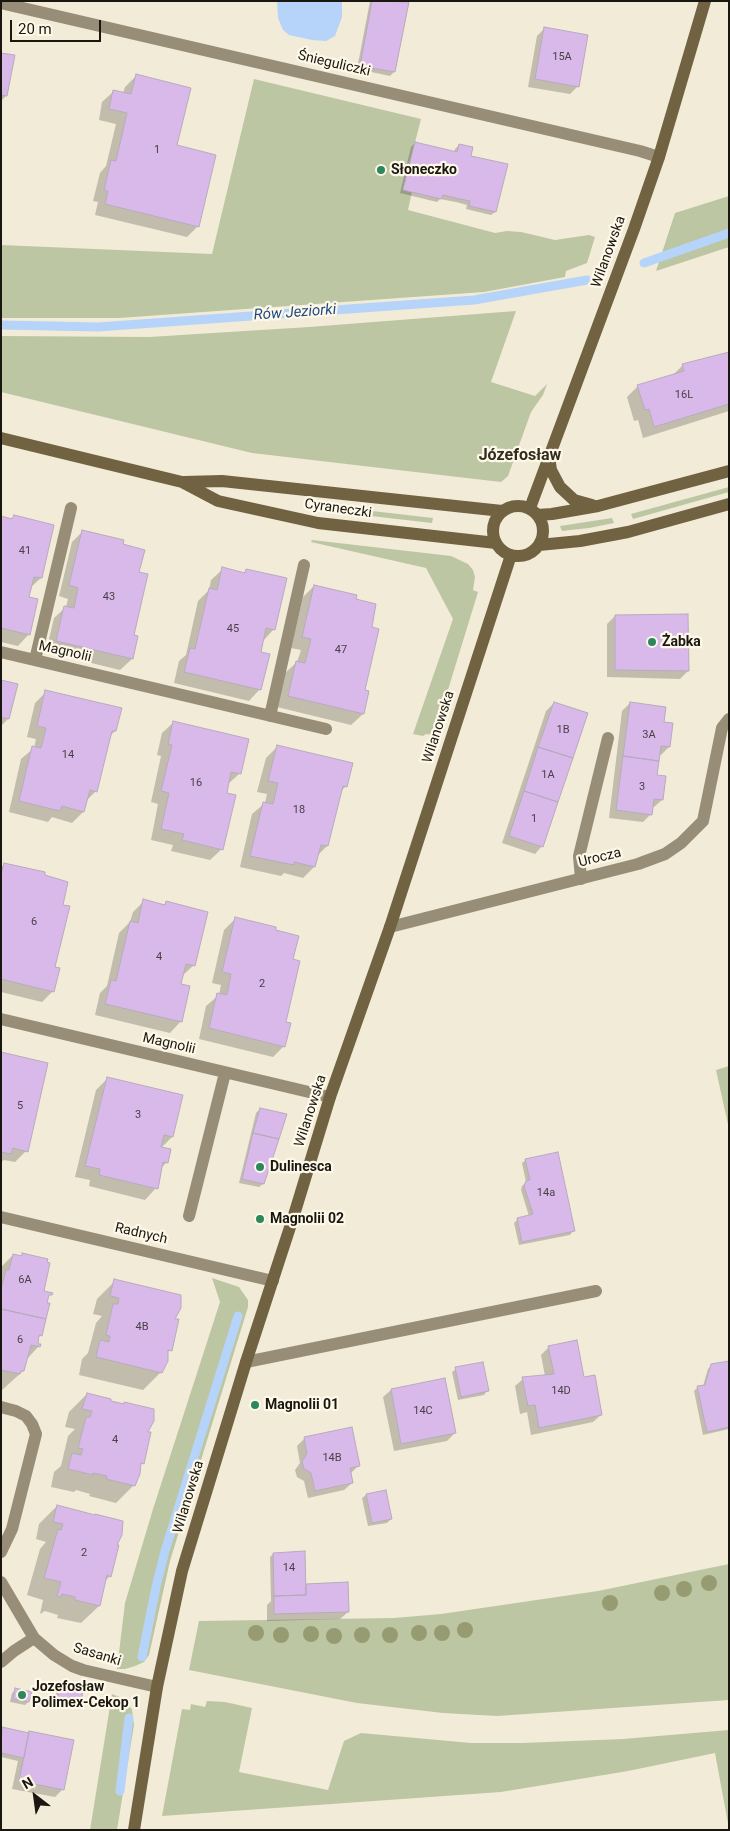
<!DOCTYPE html>
<html>
<head>
<meta charset="utf-8">
<style>
	body { margin:0 }
	#map { position:relative; width:730px; height:1831px; overflow:hidden; background:#f2ebd8; font-family:Roboto,sans-serif }
	canvas { display:block }
	.frame { position:absolute; inset:0; border:2px solid #1a1711; pointer-events:none }
	.north { position:absolute; left:10px; top:1771px; width:50px; height:50px; -webkit-text-stroke:4px #fef8e9; paint-order:stroke; rotate:330deg; font-size:14px; font-weight:700; line-height:20px; text-align:center; color:#1a1711 }
	.north::after { content:''; display:block; margin:auto; width:18px; height:22px; background:#1a1711; clip-path:polygon(50% 0,100% 100%,50% 72%,0 100%) }
	.scale { position:absolute; left:10px; top:20px; width:91px; height:22px; box-sizing:border-box; border:2px solid #1a1711; border-top:0; padding-left:6px; font-size:15px; line-height:18px; white-space:nowrap; color:#1a1711; -webkit-text-stroke:4px #fef8e9; paint-order:stroke }
</style>
</head>
<body>
<div id="map">
<canvas width="730" height="1831"></canvas>
<div class="frame"></div>
<div class="north">N</div>
<div class="scale">20 m</div>
</div>
<script>
const ctx = document.querySelector('canvas').getContext('2d');
ctx.lineJoin = 'round';
function fillPath(path, color) { ctx.fillStyle = color; ctx.fill(path, 'evenodd'); }
const poly = rows => new Path2D(rows.map(r => 'M' + r).join(''));
function strokePath(path, color, width, dash) { ctx.strokeStyle = color; ctx.lineWidth = width; ctx.lineCap = dash ? 'butt' : 'round'; ctx.setLineDash(dash || []); ctx.stroke(path); }
function label(font, color, halo, rows, align = 'center') {
  ctx.font = font + ' Roboto,sans-serif'; ctx.lineWidth = 4.5; ctx.setLineDash([]); ctx.textBaseline = 'middle'; ctx.strokeStyle = halo; ctx.fillStyle = color; for (const [text, x, y, turn = 0] of rows) {
    ctx.save(); ctx.translate(x, y); ctx.rotate((+turn || 0) * Math.PI / 180); ctx.textAlign = isNaN(turn) ? turn : align; if (halo) ctx.strokeText(text, 0, 0); ctx.fillText(text, 0, 0); ctx.restore();
  }
}
fillPath(poly([
	[254,79,421,119,403,189,412,192,408,210,495,233,507,231,521,232,555,240,589,235,595,237,587,263,566,271,565,277,484,292,119,318,1,318,1,245,212,254],
	[729,196,729,247,656,271,675,213],
	[516,311,491,382,535,396,547,384,543,395,531,412,508,476,501,482,252,453,1,392,1,336,149,337,309,327],
	[729,487,729,492,633,519,631,514],
	[346,508,433,518,432,523,345,513],
	[612,518,614,523,589,528,562,531,560,526],
	[312,540,451,556,468,564,473,570,475,577,473,590,478,592,436,729,433,735,426,734,423,736,413,734,453,619,426,568,311,542],
	[729,1066,729,1129,716,1070],
	[212,1278,239,1287,248,1300,248,1307,170,1561,149,1655,144,1662,135,1666,125,1669,117,1669,125,1603,153,1509,220,1302],
	[729,1564,729,1700,497,1716,443,1713,357,1703,189,1670,199,1621,394,1618,441,1614,598,1591],
	[112,1694,122,1698,129,1705,132,1710,134,1725,117,1830,90,1830],
	[207,1701,225,1702,252,1708,239,1772,328,1790,344,1741,361,1733,471,1743,522,1743,623,1739,729,1730,729,1829,715,1753,628,1771,501,1792,162,1816,182,1709,190,1710,191,1704,205,1707]
]), '#bdc6a3');
fillPath(poly([
	[277,1,342,1,342,17,335,36,326,41,312,40,289,35,283,30,278,18]
]), '#b6d3f9');
fillPath(poly([
	[370,1,407,3,394,72,390,76,357,69],
	[545,28,578,86,570,94,528,87,537,36],
	[1,54,6,96,1,101],
	[136,76,176,146,198,226,187,237,95,215,98,202,93,201,100,173,106,166,116,124,99,120,102,102,114,91,123,93,125,87],
	[415,143,454,153,455,149,459,145,470,156,506,165,495,212,491,215,466,209,467,205,456,202,440,199,437,202,400,193,411,147],
	[729,353,729,411,643,438,638,420,634,421,627,397,638,386,673,375,683,365],
	[14,516,41,578,30,588,28,598,29,634,18,646,1,642,1,518,10,520],
	[83,531,122,545,137,573,132,659,120,670,46,652,54,618,66,607,68,599,59,596,72,542],
	[223,569,243,574,246,570,274,629,263,641,259,653,260,689,249,701,174,683,179,661,186,655,198,601,209,590,211,580],
	[314,586,363,691,363,714,351,725,277,707,285,673,297,662,301,650,291,648,303,597],
	[615,616,688,671,680,679,607,677,607,624],
	[1,681,8,719,1,726],
	[46,692,115,731,109,737,96,791,86,801,83,812,72,823,52,817,48,822,9,812,21,759,34,748,36,739,27,737,35,703],
	[554,703,542,846,535,854,502,843,546,711],
	[630,703,662,723,672,724,669,747,661,755,658,754,656,776,662,800,654,807,652,807,651,814,643,822,609,818,622,711],
	[174,722,239,774,227,785,222,849,210,860,171,851,173,845,151,840,158,804,151,802,161,756,157,755,162,733],
	[277,747,346,786,340,792,327,846,317,856,314,867,303,878,284,873,281,876,240,867,252,814,265,803,267,794,257,792,266,758],
	[5,864,53,968,53,991,42,1002,1,992,1,867],
	[144,901,163,906,166,902,194,965,182,976,180,985,181,1021,170,1033,95,1015,100,993,107,986,119,933,130,922,133,912],
	[235,919,275,931,292,960,285,1023,284,1046,273,1057,199,1039,206,1006,219,995,221,985,212,983,224,930],
	[1,1053,26,1151,15,1162,4,1160,1,1162],
	[108,1078,172,1137,161,1148,166,1163,161,1168,156,1188,145,1200,89,1186,90,1180,75,1177,96,1090],
	[260,1109,285,1115,263,1184,259,1187,239,1183,256,1113],
	[526,1160,573,1231,570,1235,519,1245,514,1223,518,1219,529,1216,521,1190,522,1186,526,1182,522,1163],
	[23,1254,42,1292,41,1335,37,1339,36,1344,39,1346,26,1360,23,1371,1,1391,1,1267,13,1255,20,1257],
	[115,1281,174,1319,170,1350,166,1354,161,1372,143,1390,79,1375,82,1359,88,1353,96,1323,102,1316,93,1314,97,1299],
	[549,1347,583,1378,601,1415,593,1422,531,1435,527,1412,520,1414,515,1386,523,1379,545,1376,541,1355],
	[729,1362,729,1429,703,1435,694,1391,698,1387,703,1386,708,1369,712,1365],
	[456,1369,487,1391,484,1395,458,1400,452,1372],
	[391,1390,455,1433,447,1441,394,1451,383,1397],
	[87,1394,122,1405,125,1403,143,1463,139,1466,134,1485,116,1503,89,1496,90,1494,76,1490,74,1492,51,1487,54,1472,61,1466,68,1436,75,1429,65,1427,69,1412],
	[305,1438,359,1465,350,1474,352,1483,344,1490,308,1498,304,1481,297,1477,295,1470,300,1463,297,1446],
	[385,1491,391,1519,387,1523,368,1526,362,1498,366,1495],
	[57,1506,115,1546,110,1576,104,1582,99,1606,81,1623,57,1618,58,1615,45,1611,40,1614,43,1600,27,1595,40,1549,46,1542,36,1539,39,1524],
	[273,1554,305,1587,307,1585,348,1612,340,1619,267,1621,267,1605,271,1601,270,1557],
	[61,1684,79,1705,75,1709,54,1705,57,1688],
	[16,1690,28,1702,25,1705,10,1702,12,1693],
	[2,1728,63,1789,55,1797,12,1789,18,1761,1,1757]
]), '#0003');
strokePath(poly([
	[644,263,729,233],
	[1,325,98,327,474,300,587,280],
	[142,1657,156,1587,165,1551,238,1316],
	[120,1791,129,1718]
]), '#b6d3f9', 9);
const building = poly([
	[372,1,409,2,395,72,360,66,372,1],
	[544,27,588,35,579,87,535,79,544,27],
	[1,53,15,55,7,96,1,95,1,53],
	[136,74,191,88,177,145,216,155,199,227,105,204,108,191,104,190,111,160,116,161,127,113,109,109,113,90,131,94,136,74],
	[415,142,457,152,459,144,473,147,471,156,508,164,496,212,469,206,470,201,460,199,443,195,441,199,403,190,415,142],
	[729,352,729,404,654,427,649,409,645,410,637,385,684,371,682,364,729,352],
	[14,515,54,525,42,578,34,577,29,597,38,599,30,635,1,628,1,516,12,519,14,515],
	[82,530,124,540,123,544,145,550,139,572,148,574,134,635,138,636,133,659,56,641,64,606,74,608,78,588,69,585,82,530],
	[222,567,245,573,246,569,287,578,275,630,266,628,261,652,270,654,261,690,184,672,190,648,195,649,209,588,217,590,222,567],
	[314,585,357,595,356,599,376,604,372,627,379,629,365,690,369,691,364,714,288,696,296,661,305,663,311,639,302,637,314,585],
	[688,614,689,671,615,670,615,615,688,614],
	[1,680,18,684,9,719,1,717,1,680],
	[45,690,122,708,116,731,112,731,97,792,90,790,84,812,62,806,60,811,19,801,32,746,41,748,46,728,37,726,45,690],
	[554,702,588,713,573,758,538,747,554,702],
	[630,702,666,707,664,722,673,723,670,747,661,746,659,761,623,756,630,702],
	[173,721,249,739,241,774,231,772,227,793,236,795,223,850,182,840,184,834,161,829,169,793,161,791,172,745,168,744,173,721],
	[277,745,353,763,347,787,343,786,328,846,321,845,315,867,294,862,294,865,250,856,263,802,273,804,278,783,268,781,277,745],
	[538,747,573,758,558,802,524,791,538,747],
	[623,756,659,761,657,775,666,776,663,800,654,799,652,815,616,810,623,756],
	[524,791,558,802,543,847,509,836,524,791],
	[4,863,45,872,45,875,68,882,63,905,70,906,55,967,60,968,54,992,1,979,1,875,4,863],
	[143,899,165,905,166,901,208,912,195,966,186,964,181,984,190,986,182,1022,105,1004,111,980,116,981,130,921,138,923,143,899],
	[235,917,276,927,276,930,299,936,293,959,300,961,286,1022,291,1023,285,1047,209,1028,217,993,227,995,231,974,222,972,235,917],
	[1,1052,48,1063,28,1152,13,1148,11,1154,1,1152,1,1052],
	[107,1077,183,1095,173,1137,164,1135,161,1147,171,1149,168,1163,163,1162,158,1189,99,1175,100,1169,85,1166,107,1077],
	[260,1108,287,1114,279,1139,253,1133,260,1108],
	[253,1133,279,1139,264,1184,242,1179,253,1133],
	[558,1152,575,1231,522,1242,517,1218,533,1214,524,1186,526,1181,530,1180,525,1159,558,1152],
	[22,1253,48,1259,47,1262,50,1263,44,1291,53,1293,52,1295,49,1295,47,1303,50,1303,46,1319,1,1309,1,1289,6,1270,9,1270,13,1254,22,1256,22,1253],
	[114,1279,181,1295,181,1308,175,1319,179,1319,172,1351,168,1350,168,1361,162,1373,96,1357,100,1340,109,1342,110,1336,106,1335,113,1304,118,1304,119,1298,110,1296,114,1279],
	[1,1309,46,1319,42,1336,39,1335,38,1344,41,1344,40,1347,31,1345,24,1371,21,1371,20,1374,1,1370,1,1309],
	[577,1340,584,1377,595,1375,602,1415,539,1428,535,1405,528,1406,522,1377,554,1374,548,1346,577,1340],
	[729,1361,729,1427,707,1432,697,1386,705,1385,711,1364,729,1361],
	[483,1362,489,1391,461,1397,455,1367,483,1362],
	[445,1378,456,1433,401,1444,391,1389,445,1378],
	[87,1393,111,1399,111,1401,124,1404,124,1402,154,1409,154,1421,149,1430,148,1432,151,1432,144,1464,141,1463,140,1474,135,1486,106,1479,107,1476,93,1473,93,1475,68,1469,72,1453,81,1455,83,1449,78,1448,86,1417,90,1417,92,1411,82,1409,87,1393],
	[352,1427,360,1466,350,1468,353,1483,315,1491,311,1473,304,1469,302,1461,307,1454,304,1437,352,1427],
	[386,1490,392,1519,372,1523,366,1494,386,1490],
	[57,1505,95,1515,95,1514,123,1521,122,1535,117,1545,119,1545,111,1577,107,1575,100,1606,75,1600,75,1597,62,1594,61,1597,57,1596,61,1582,44,1578,58,1529,61,1530,63,1524,53,1522,57,1505],
	[305,1551,306,1595,274,1596,273,1553,305,1551],
	[348,1582,349,1612,274,1614,274,1596,306,1595,306,1584,348,1582],
	[60,1683,84,1687,80,1706,57,1701,60,1683],
	[15,1688,32,1692,29,1702,13,1699,15,1688],
	[2,1727,29,1733,24,1758,1,1753,2,1727],
	[29,1731,74,1740,64,1790,19,1781,29,1731]
]);
fillPath(building, '#d9b9ea');
strokePath(building, '#b6abbc', 1);
strokePath(poly([
	[1,3,640,151,659,157],
	[581,879,579,856,608,738],
	[246,1362,596,1291]
]), '#988e78', 12);
strokePath(poly([
	[1,652,326,729],
	[35,660,71,508],
	[270,716,304,565],
	[390,927,638,864,665,854,681,843,703,821,722,728,729,719],
	[1,1019,330,1097],
	[189,1216,225,1073],
	[1,1217,273,1281],
	[1,1407,16,1411,26,1416,32,1424,36,1434,12,1529,1,1552],
	[1,1582,34,1638,54,1655,72,1666,83,1670,157,1687],
	[1,1662,14,1651,34,1638]
]), '#988e78', 12);
strokePath(poly([
	[1,438,182,482,218,501,318,523,496,543],
	[549,457,551,470,560,487,574,500,592,505],
	[184,482,222,481,502,511],
	'493 531a25 25 0 1 1 50 0a25 25 0 1 1-50 0Z',
	[530,508,634,229,659,157,705,1],
	[537,515,552,514,598,506,729,471],
	[539,545,580,541,628,532,729,504],
	[134,1830,157,1687,182,1571,246,1362,294,1215,330,1097,390,927,511,555]
]), '#716241', 12);
ctx.fillStyle = '#979b71';
for (const [x, y] of [
	[709,1583],
	[684,1589],
	[662,1593],
	[610,1603],
	[465,1630],
	[256,1633],
	[419,1633],
	[442,1633],
	[311,1634],
	[281,1635],
	[362,1635],
	[390,1635],
	[334,1636]
]) { ctx.beginPath(); ctx.arc(x, y, 8, 0, 2 * Math.PI); ctx.fill(); }
for (const [x, y, r, color] of [
	[381,170,5,"#2c875d"],
	[652,642,5,"#2c875d"],
	[260,1167,5,"#2c875d"],
	[260,1219,5,"#2c875d"],
	[255,1405,5,"#2c875d"],
	[22,1695,5,"#2c875d"]
]) { const dot = new Path2D(); dot.arc(x, y, r, 0, 2 * Math.PI); ctx.fillStyle = color; ctx.fill(dot); strokePath(dot, '#fef8e9', 2); }
label('11px', '#4a4047', null, [
	["15A",562,57],
	["1",157,150],
	["16L",684,395],
	["41",25,551],
	["43",109,597],
	["45",233,629],
	["47",341,650],
	["1B",563,730],
	["3A",649,735],
	["14",68,755],
	["1A",548,775],
	["16",196,783],
	["3",642,787],
	["18",299,810],
	["1",534,819],
	["6",34,922],
	["4",159,957],
	["2",262,984],
	["5",20,1106],
	["3",138,1115],
	["14a",546,1193],
	["6A",25,1280],
	["4B",142,1327],
	["6",20,1340],
	["14D",561,1391],
	["14C",423,1411],
	["4",115,1440],
	["14B",332,1458],
	["2",84,1553],
	["14",289,1568]
]);
label('14px', '#1a1711', '#fef8e9', [
	["Śnieguliczki",334,64,13],
	["Wilanowska",609,252,-70],
	["Cyraneczki",338,509,8],
	["Magnolii",65,652,13],
	["Wilanowska",439,727,-72],
	["Urocza",600,858,-14],
	["Magnolii",169,1044,13],
	["Wilanowska",311,1111,-72],
	["Radnych",141,1234,13],
	["Wilanowska",189,1497,-73],
	["Sasanki",97,1655,17]
]);
label('bold 14px', '#1a1711', '#fef8e9', [
	["Słoneczko",391,170],
	["Żabka",662,642],
	["Dulinesca",270,1167],
	["Magnolii 02",270,1219],
	["Magnolii 01",265,1405],
	["Jozefosław",32,1687],
	["Polimex-Cekop 1",32,1703]
], 'left');
label('italic 15px', '#1e4b84', '#fef8e9', [
	["Rów Jeziorki",295,313,-4]
]);
label('bold 16px', '#312c1d', '#fef8e9', [
	["Józefosław",520,456]
]);
</script>
</body>
</html>
